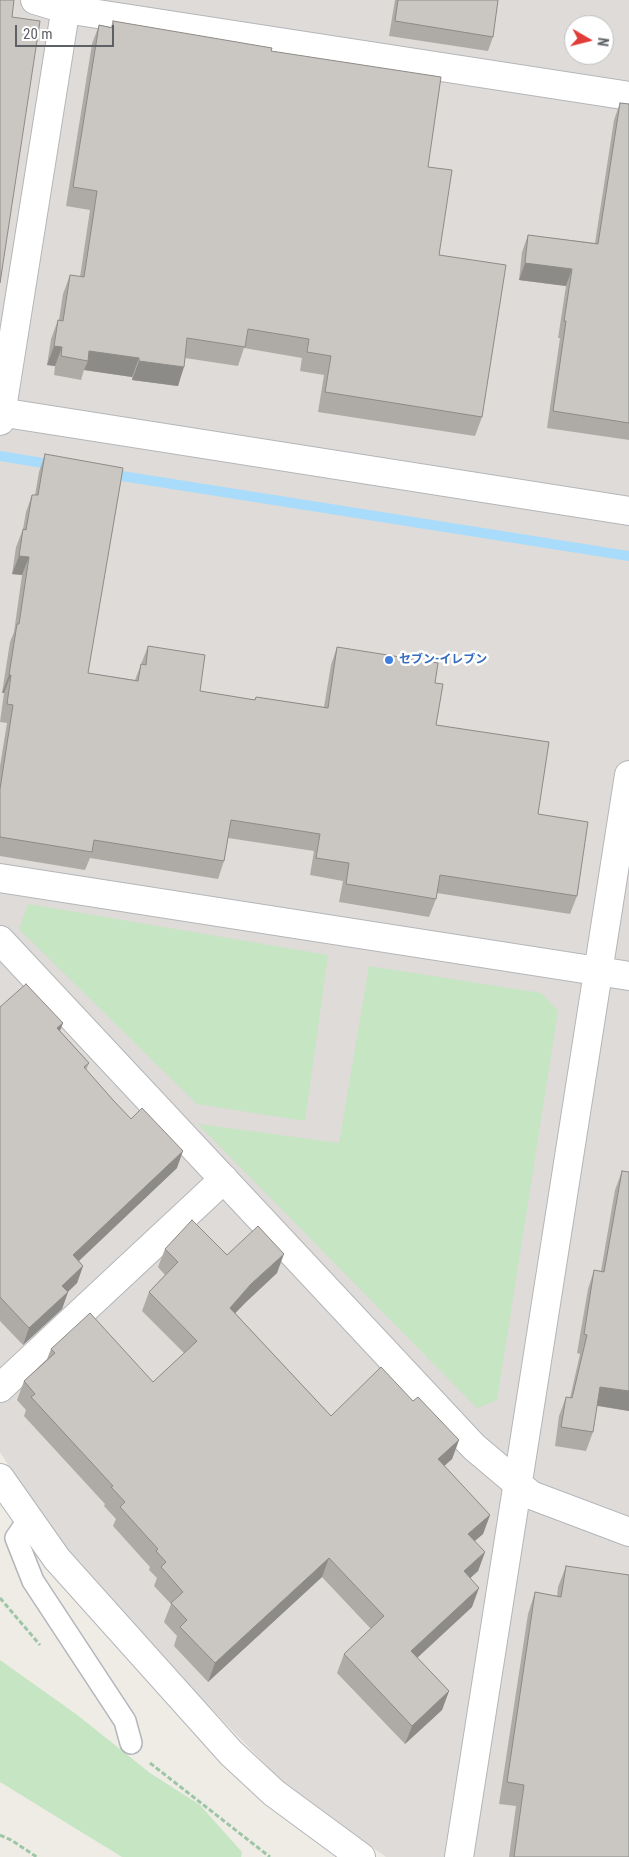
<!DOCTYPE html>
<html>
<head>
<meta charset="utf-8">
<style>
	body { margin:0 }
	#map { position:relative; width:629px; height:1857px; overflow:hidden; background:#efece6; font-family:"Roboto Condensed",sans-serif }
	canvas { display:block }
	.north { position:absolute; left:564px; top:15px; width:50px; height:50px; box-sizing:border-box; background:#fff; border:1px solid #bec0c1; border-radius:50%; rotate:98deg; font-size:14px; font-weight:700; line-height:20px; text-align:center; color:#5d6165 }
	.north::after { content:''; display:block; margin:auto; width:18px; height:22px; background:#e23c38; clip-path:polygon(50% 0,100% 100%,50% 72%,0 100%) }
	.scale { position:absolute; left:15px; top:25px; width:99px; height:22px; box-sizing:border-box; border:2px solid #5d6165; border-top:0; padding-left:6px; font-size:15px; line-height:18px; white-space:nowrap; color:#5d6165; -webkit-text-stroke:4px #fff; paint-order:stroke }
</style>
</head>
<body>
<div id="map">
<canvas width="629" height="1857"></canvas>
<div class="north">N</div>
<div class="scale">20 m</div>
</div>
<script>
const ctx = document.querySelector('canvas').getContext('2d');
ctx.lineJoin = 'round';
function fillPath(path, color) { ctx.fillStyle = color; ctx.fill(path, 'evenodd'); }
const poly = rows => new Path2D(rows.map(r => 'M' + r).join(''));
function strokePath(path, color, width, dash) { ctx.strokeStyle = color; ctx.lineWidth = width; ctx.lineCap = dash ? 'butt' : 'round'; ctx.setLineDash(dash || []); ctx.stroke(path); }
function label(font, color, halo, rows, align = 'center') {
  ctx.font = font + ' "Roboto Condensed","Noto Sans JP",sans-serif'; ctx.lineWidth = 5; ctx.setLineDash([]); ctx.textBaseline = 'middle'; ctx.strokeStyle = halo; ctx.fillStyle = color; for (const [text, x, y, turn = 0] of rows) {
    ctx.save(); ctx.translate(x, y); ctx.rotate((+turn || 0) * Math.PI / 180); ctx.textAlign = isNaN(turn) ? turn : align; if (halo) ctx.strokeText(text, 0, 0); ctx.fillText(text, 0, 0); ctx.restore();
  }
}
fillPath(poly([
	[0,0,629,0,629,1857,386,1857,287,1787,73,1565,0,1452],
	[574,25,604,25,604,55,574,55]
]), '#dedbd8');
fillPath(poly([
	[28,904,328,955,305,1121,197,1104,19,929],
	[369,966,541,993,558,1011,497,1400,477,1408,198,1124,339,1143],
	[0,1660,76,1714,150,1773,200,1805,242,1852,241,1857,122,1857,0,1782]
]), '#c5e5c3');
strokePath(poly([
	[0,456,55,465],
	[109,474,629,556]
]), '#a9dcfb', 10);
const pedestrian = poly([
	[29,1519,16,1538,33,1581,125,1721,131,1743]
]);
const tertiary = poly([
	[35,0,65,9,629,96],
	[0,412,629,511],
	[0,421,67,0],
	[0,878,629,976],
	[0,940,474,1447,531,1495,629,1532],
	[0,1388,224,1179],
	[0,1478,57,1559,231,1753,274,1793,361,1857],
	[459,1857,629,775]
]);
strokePath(pedestrian, '#b3b6ba', 24);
strokePath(tertiary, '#b3b6ba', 30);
strokePath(poly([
	[0,1598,40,1645],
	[150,1763,270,1857],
	[0,1835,11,1840,37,1857]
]), '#9dc6a6', 3, [5, 2.5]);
strokePath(pedestrian, '#fff', 21);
strokePath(tertiary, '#fff', 28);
fillPath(poly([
	[395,0,498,0,493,37,488,51,389,36],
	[113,21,271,51,428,167,439,255,482,417,475,436,318,412,324,375,300,371,302,358,244,348,238,366,185,358,178,386,132,380,132,377,84,370,81,380,54,375,55,366,47,365,51,339,58,320,59,320,63,294,70,275,80,277,90,210,66,206,92,44,99,25,111,27],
	[620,103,629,104,629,440,547,428,560,338,558,338,566,286,519,280,522,252,528,235,595,243,614,120],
	[45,454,88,673,135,680,148,646,200,691,255,700,256,697,324,707,331,665,337,647,435,683,436,725,538,814,577,896,570,914,437,893,436,899,429,917,339,902,343,881,310,875,314,851,228,838,224,861,218,879,90,858,85,870,0,856,0,766,7,723,0,722,4,693,2,693,10,642,14,632,22,575,12,574,16,547,23,529,26,512,32,495,35,495,39,472],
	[0,1007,63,1023,60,1031,89,1063,86,1070,113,1100,177,1168,79,1261,83,1266,77,1283,68,1292,62,1309,23,1345,0,1321],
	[622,1171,629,1172,629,1411,597,1406,593,1432,586,1451,555,1446,559,1416,566,1397,570,1398,580,1354,577,1353,588,1289,594,1270,601,1271,615,1190],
	[165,1249,227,1255,277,1273,245,1303,235,1313,331,1416,413,1401,459,1440,452,1459,444,1466,490,1515,483,1534,474,1541,485,1552,478,1571,470,1578,472,1607,417,1658,449,1691,442,1710,405,1744,337,1673,344,1654,371,1629,322,1577,208,1682,174,1646,177,1636,164,1622,171,1604,154,1586,157,1578,149,1570,150,1567,113,1526,116,1519,104,1506,105,1504,24,1416,26,1410,17,1400,24,1381,47,1359,51,1349,153,1382,184,1353,142,1311,149,1292,165,1275,158,1267],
	[566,1566,629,1857,509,1857,516,1806,499,1804,528,1614,535,1592,557,1596,558,1587]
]), '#aeaba7');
fillPath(poly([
	[525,263,572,269,566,286,519,280],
	[54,346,62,347,55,366,47,365],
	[89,351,139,358,132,377,84,370,88,361],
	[139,361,184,367,178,386,132,380],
	[19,556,29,557,22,575,12,574],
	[9,675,11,675,4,693,2,693],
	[63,1023,56,1040,57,1028],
	[183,1151,177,1168,67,1272,73,1255],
	[284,1254,277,1273,245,1303,223,1326,230,1308,251,1284],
	[83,1266,77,1283,56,1303,62,1286],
	[68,1292,62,1309,23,1345,29,1328],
	[600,1387,629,1391,629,1411,594,1405],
	[459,1440,452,1459,431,1478,438,1459],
	[490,1515,483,1534,461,1553,468,1534],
	[485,1552,478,1571,457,1590,464,1571],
	[329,1558,322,1577,208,1682,215,1663],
	[479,1588,472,1607,404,1670,411,1651],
	[449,1691,442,1710,405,1744,412,1726]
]), '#8d8b88');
const building = poly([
	[0,0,14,0,12,17,40,21,0,283,0,0],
	[398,0,498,0,493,37,395,21,398,0],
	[113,21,272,48,271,51,441,77,428,167,452,170,439,255,506,265,482,417,325,392,331,356,307,352,309,339,248,329,245,347,187,338,184,367,139,361,139,358,89,351,88,361,61,356,62,347,54,346,58,320,63,321,70,275,84,277,97,191,73,187,99,25,113,28,113,21],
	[620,103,629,104,629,423,553,411,566,321,564,321,572,269,525,263,528,235,598,244,620,103],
	[45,454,123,468,88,673,138,681,141,664,146,665,148,646,205,655,200,691,255,700,256,697,328,708,337,647,438,663,435,683,443,684,436,725,549,742,538,814,588,822,577,896,440,875,436,899,346,884,349,863,316,858,320,834,231,820,224,861,94,840,92,852,0,837,0,789,13,705,7,704,11,675,9,675,17,624,19,624,29,557,19,556,23,529,26,530,32,495,38,495,45,454],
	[26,984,63,1023,57,1028,89,1063,84,1067,113,1100,131,1119,142,1108,183,1151,73,1255,83,1266,62,1286,68,1292,29,1328,0,1297,0,1007,26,984],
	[622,1171,629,1172,629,1391,600,1387,593,1432,561,1427,566,1397,572,1398,587,1335,584,1334,594,1270,604,1272,622,1171],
	[192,1220,227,1255,258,1226,284,1254,251,1284,230,1308,331,1416,381,1367,413,1401,418,1397,459,1440,438,1459,490,1515,468,1534,485,1552,464,1571,479,1588,411,1651,449,1691,412,1726,344,1654,384,1616,329,1558,215,1663,180,1627,187,1620,171,1603,183,1592,161,1567,166,1562,156,1551,158,1549,120,1507,125,1502,111,1487,113,1486,31,1397,35,1394,24,1381,55,1353,51,1349,90,1313,153,1382,197,1341,149,1292,178,1262,165,1249,192,1220],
	[566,1566,629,1575,629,1857,514,1857,524,1785,507,1782,535,1592,561,1597,566,1566]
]);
fillPath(building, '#cac7c2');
strokePath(building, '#8d8b88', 1);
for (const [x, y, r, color] of [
	[389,660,5,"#3f7fe0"]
]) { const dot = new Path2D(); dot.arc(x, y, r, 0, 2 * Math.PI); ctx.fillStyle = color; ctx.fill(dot); strokePath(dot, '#fff', 2); }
label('bold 12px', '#366cbe', '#fff', [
	["セブン-イレブン",399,660]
], 'left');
</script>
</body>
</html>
